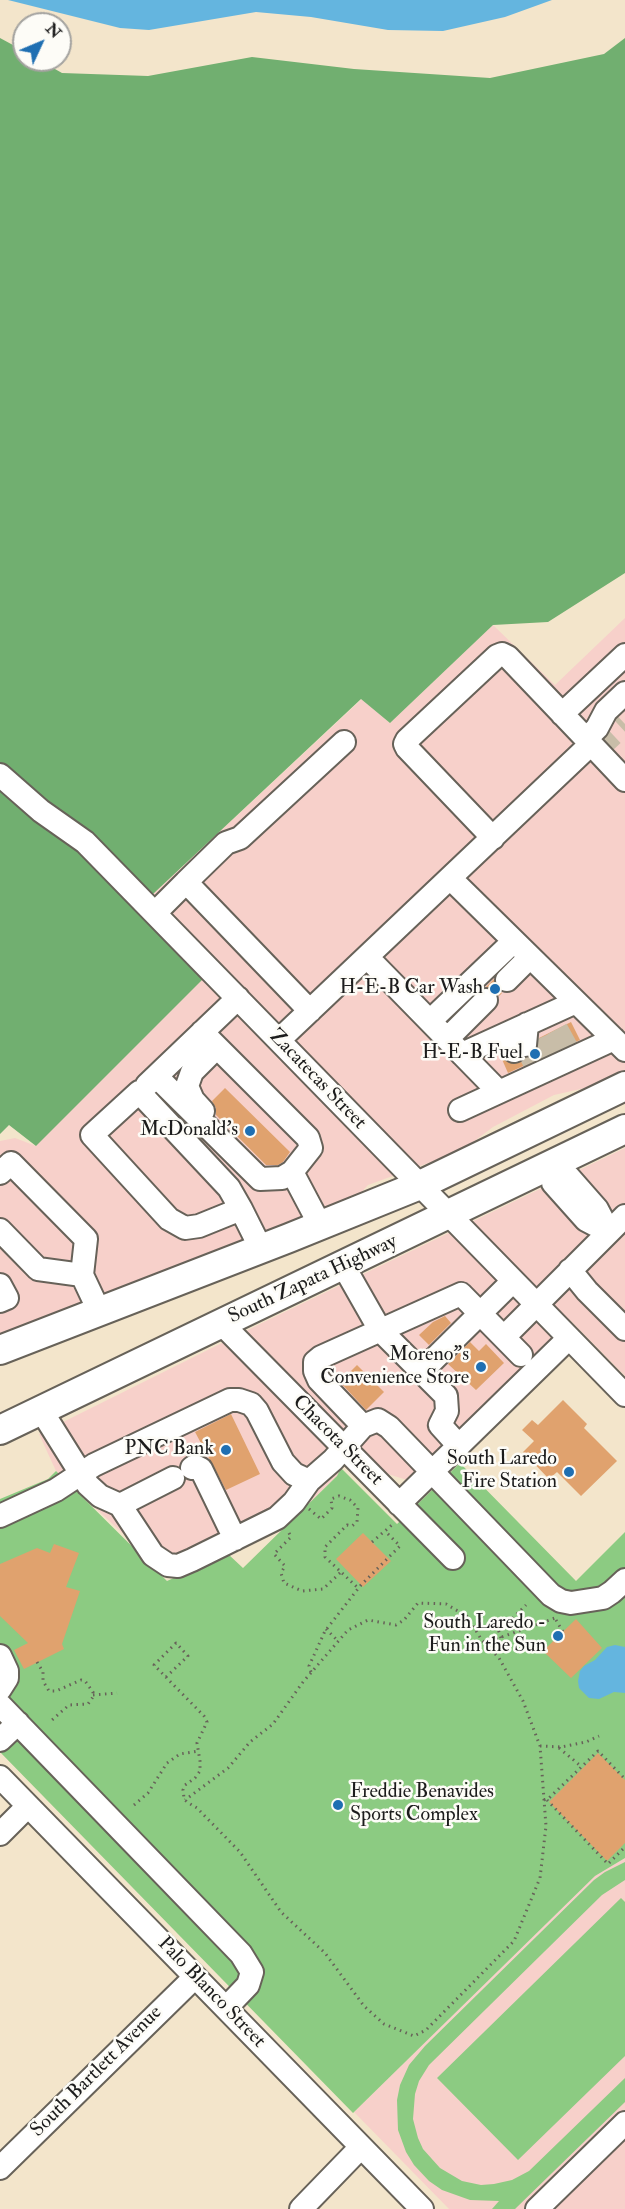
<!DOCTYPE html>
<html>
<head>
<meta charset="utf-8">
<style>
	body { margin:0 }
	#map { position:relative; width:625px; height:2209px; overflow:hidden; background:#f3e5cb; font-family:"IM FELL Double Pica",serif }
	canvas { display:block }
	.north { position:absolute; left:12px; top:12px; width:60px; height:60px; box-sizing:border-box; background:#fdfcf7; border:2px solid #a3a29f; border-radius:50%; rotate:46deg; font-size:16px; font-weight:700; line-height:24px; text-align:center; color:#1c1c1c }
	.north::after { content:''; display:block; margin:auto; width:21px; height:27px; background:#1f6fb2; clip-path:polygon(50% 0,100% 100%,50% 72%,0 100%) }
</style>
</head>
<body>
<div id="map">
<canvas width="625" height="2209"></canvas>
<div class="north">N</div>
</div>
<script>
const ctx = document.querySelector('canvas').getContext('2d');
ctx.lineJoin = 'round';
function fillPath(path, color) { ctx.fillStyle = color; ctx.fill(path, 'evenodd'); }
const poly = rows => new Path2D(rows.map(r => 'M' + r).join(''));
function strokePath(path, color, width, dash) { ctx.strokeStyle = color; ctx.lineWidth = width; ctx.lineCap = dash ? 'butt' : 'round'; ctx.setLineDash(dash || []); ctx.stroke(path); }
function label(font, color, halo, rows, align = 'center') {
  ctx.font = font + ' "IM FELL Double Pica",serif'; ctx.lineWidth = 5; ctx.setLineDash([]); ctx.textBaseline = 'middle'; ctx.strokeStyle = halo; ctx.fillStyle = color; for (const [text, x, y, turn = 0] of rows) {
    ctx.save(); ctx.translate(x, y); ctx.rotate((+turn || 0) * Math.PI / 180); ctx.textAlign = isNaN(turn) ? turn : align; if (halo) ctx.strokeText(text, 0, 0); ctx.fillText(text, 0, 0); ctx.restore();
  }
}
fillPath(poly([
	[625,618,625,1072,594,1086,554,1095,493,1127,461,1151,368,1185,358,1196,0,1336,0,1141,15,1138,36,1146,137,909,362,699,390,723,493,625,555,685],
	[625,1148,625,1376,570,1320,407,1480,388,1474,359,1445,337,1476,298,1514,273,1530,153,1562,56,1471,39,1434,264,1322],
	[625,1858,625,2209,449,2209,354,2112,595,1876]
]), '#f7d0ca');
fillPath(poly([
	[460,1463,576,1581,625,1532,625,1858,595,1876,353,2113,0,1752,0,1499,48,1479,56,1471,167,1581,228,1554,243,1568,337,1476,341,1468,397,1524],
	[625,1862,625,1880,602,1895,429,2065,419,2081,415,2094,413,2119,418,2138,423,2149,440,2168,462,2181,481,2185,494,2184,512,2180,529,2171,625,2078,625,2102,515,2209,492,2209,499,2201,470,2200,442,2190,429,2181,414,2165,406,2152,398,2130,397,2100,400,2085,409,2065,425,2046,594,1880,605,1872],
	[621,1898,625,1902,625,2056,518,2160,437,2078]
]), '#8ccb82');
fillPath(poly([
	[0,38,24,51,24,60,39,60,62,73,148,76,252,57,354,69,490,78,604,54,625,38,625,573,548,622,493,625,390,723,361,699,137,909,203,979,36,1146,9,1125,0,1134]
]), '#71af70');
fillPath(poly([
	[8,0,552,0,505,17,443,31,388,30,311,17,256,12,149,30,120,28],
	[615,1645,625,1647,625,1693,614,1692,599,1699,589,1698,579,1688,578,1681,580,1671,584,1666,595,1660,607,1647]
]), '#64b5df');
fillPath(poly([
	[494,979,497,989,502,993,499,996,495,990,486,987],
	[571,1022,580,1040,508,1073,501,1057,509,1063,521,1062,536,1053,539,1038],
	[225,1088,290,1152,283,1162,278,1165,266,1165,216,1115,216,1108,212,1101],
	[445,1316,451,1323,429,1345,419,1335,433,1322],
	[470,1342,479,1351,486,1344,504,1363,476,1390,448,1364],
	[357,1365,384,1392,366,1410,340,1382],
	[563,1400,587,1424,584,1428,617,1461,581,1496,557,1472,549,1479,523,1452,534,1441,522,1430,532,1420,538,1425],
	[231,1414,260,1474,226,1490,195,1432],
	[363,1533,391,1561,363,1587,336,1559],
	[54,1544,79,1553,66,1587,80,1591,62,1644,64,1649,24,1669,14,1650,28,1643,0,1616,0,1564,37,1548,50,1553],
	[576,1619,602,1648,571,1678,543,1651],
	[598,1753,625,1780,625,1843,607,1861,549,1802]
]), '#e0a26e');
strokePath(poly([
	[597,750,625,724],
	[557,1029,569,1051],
	[542,1037,552,1059],
	[525,1045,536,1067]
]), '#c8bda8', 22, [22, 11]);
const minor = poly([
	[562,714,625,655],
	[586,739,597,728,606,711,625,693],
	[0,775,41,811,85,842,625,1395],
	[493,838,407,748,405,744,407,740,497,656,502,654,508,657,591,744],
	[450,878,625,1050],
	[186,882,226,843,240,838,344,742],
	[155,913,186,882,310,1011],
	[367,957,499,1092],
	[507,980,530,957],
	[430,1021,514,941],
	[447,1039,486,1000],
	[279,1040,591,744,625,780],
	[514,1051,527,1024,525,1045],
	[462,1054,576,1002],
	[157,1077,260,1179,282,1178,292,1172,311,1148,308,1138,202,1032],
	[147,1085,238,998],
	[460,1110,614,1039],
	[203,1111,193,1100,187,1086,192,1072,217,1047],
	[553,1164,568,1176,597,1209,609,1232,586,1220,553,1183,553,1164],
	[292,1172,320,1225],
	[0,1173,11,1163,86,1239,82,1275,99,1311],
	[241,1209,199,1226,185,1228,169,1219,92,1135,139,1092,229,1188,241,1209,261,1249],
	[0,1230,38,1269,82,1275],
	[343,1265,380,1330,446,1396,447,1411,440,1425,459,1446],
	[570,1270,587,1291,625,1329],
	[0,1285,7,1298,0,1301],
	[221,1323,453,1558],
	[504,1337,625,1216],
	[521,1355,461,1294,321,1357,315,1362,315,1371,319,1380,363,1426,378,1420,389,1427,551,1595,561,1601,571,1603,603,1598,612,1592,625,1580],
	[422,1371,513,1281],
	[41,1410,88,1485,100,1496,120,1505,153,1555,168,1565,178,1566,192,1560,277,1518,294,1502,309,1481],
	[192,1468,195,1466,201,1469,235,1539],
	[399,1504,569,1338],
	[120,1505,173,1478],
	[0,1516,56,1490,94,1465,230,1400,239,1400,251,1404,257,1411,283,1462,294,1474,309,1481,333,1460,363,1426],
	[0,1656,7,1671,7,1678,0,1689],
	[0,1705,241,1954,252,1972,248,1985,226,2008],
	[0,1740,18,1723],
	[0,1777,422,2209],
	[0,1834,28,1806],
	[0,2168,195,1977],
	[301,2209,361,2147],
	[537,2209,625,2123]
]);
const major = poly([
	[0,1350,289,1238,420,1185,625,1086],
	[0,1430,625,1129]
]);
strokePath(minor, '#676259', 26);
strokePath(major, '#676259', 32);
strokePath(poly([
	[309,1509,321,1519,332,1508,331,1499,339,1496,350,1500,358,1508,357,1522,352,1526,347,1525,325,1547,325,1557,358,1588],
	[289,1533,291,1537,274,1554,285,1566,281,1573,284,1583,302,1591,323,1589,341,1572],
	[372,1542,393,1524],
	[556,1620,563,1632],
	[326,1629,338,1641],
	[501,1638,497,1626,512,1619,526,1605],
	[485,1643,555,1618],
	[37,1662,43,1672,43,1681,49,1691,56,1691,81,1680,85,1681,93,1692,93,1697,88,1704,69,1705,51,1721],
	[311,1672,309,1666,325,1631,361,1585,400,1546,385,1531],
	[166,1677,188,1656,176,1643,154,1665,204,1716,207,1722,197,1743,200,1761,200,1771,195,1778,185,1785,183,1790,184,1798,185,1800,187,1802,197,1808,240,1852,281,1912,325,1953,364,2006,384,2024,414,2036,426,2030,514,1941,540,1878,546,1826,540,1746,523,1701,499,1658,481,1639,468,1617,446,1604,418,1603,404,1620,396,1625,368,1620,348,1630,303,1682,273,1724,250,1742,228,1768,185,1800],
	[93,1695,117,1693],
	[540,1746,561,1747,586,1742,599,1736],
	[559,1748,582,1767],
	[544,1800,549,1798,598,1751,625,1779],
	[547,1800,608,1864,625,1847],
	[134,1805,148,1793,167,1763,180,1754,198,1751]
]), '#676259', 3, [1.5, 4.5]);
strokePath(minor, '#fff', 22);
strokePath(major, '#fff', 28);
for (const [x, y, r, color] of [
	[495,989,6,"#1f6fb2"],
	[535,1054,6,"#1f6fb2"],
	[250,1131,6,"#1f6fb2"],
	[481,1367,6,"#1f6fb2"],
	[226,1450,6,"#1f6fb2"],
	[569,1472,6,"#1f6fb2"],
	[558,1636,6,"#1f6fb2"],
	[338,1805,6,"#1f6fb2"]
]) { const dot = new Path2D(); dot.arc(x, y, r, 0, 2 * Math.PI); ctx.fillStyle = color; ctx.fill(dot); strokePath(dot, '#fdfcf7', 2); }
label('20px', '#1c1c1c', '#fdfcf7', [
	["H-E-B Car Wash",483,989],
	["H-E-B Fuel",523,1054],
	["McDonald's",238,1131],
	["Moreno\"s",469,1356],
	["Convenience Store",469,1379],
	["PNC Bank",214,1450],
	["South Laredo",557,1460],
	["Fire Station",557,1483],
	["South Laredo -",546,1624],
	["Fun in the Sun",546,1647],
	["Freddie Benavides",350,1793,"left"],
	["Sports Complex",350,1816,"left"]
], 'right');
label('20px', '#1c1c1c', '#fdfcf7', [
	["Zacatecas Street",317,1080,46],
	["South Zapata Highway",313,1280,-25],
	["Chacota Street",337,1441,45],
	["Palo Blanco Street",211,1993,46],
	["South Bartlett Avenue",97,2072,-45]
]);
</script>
</body>
</html>
